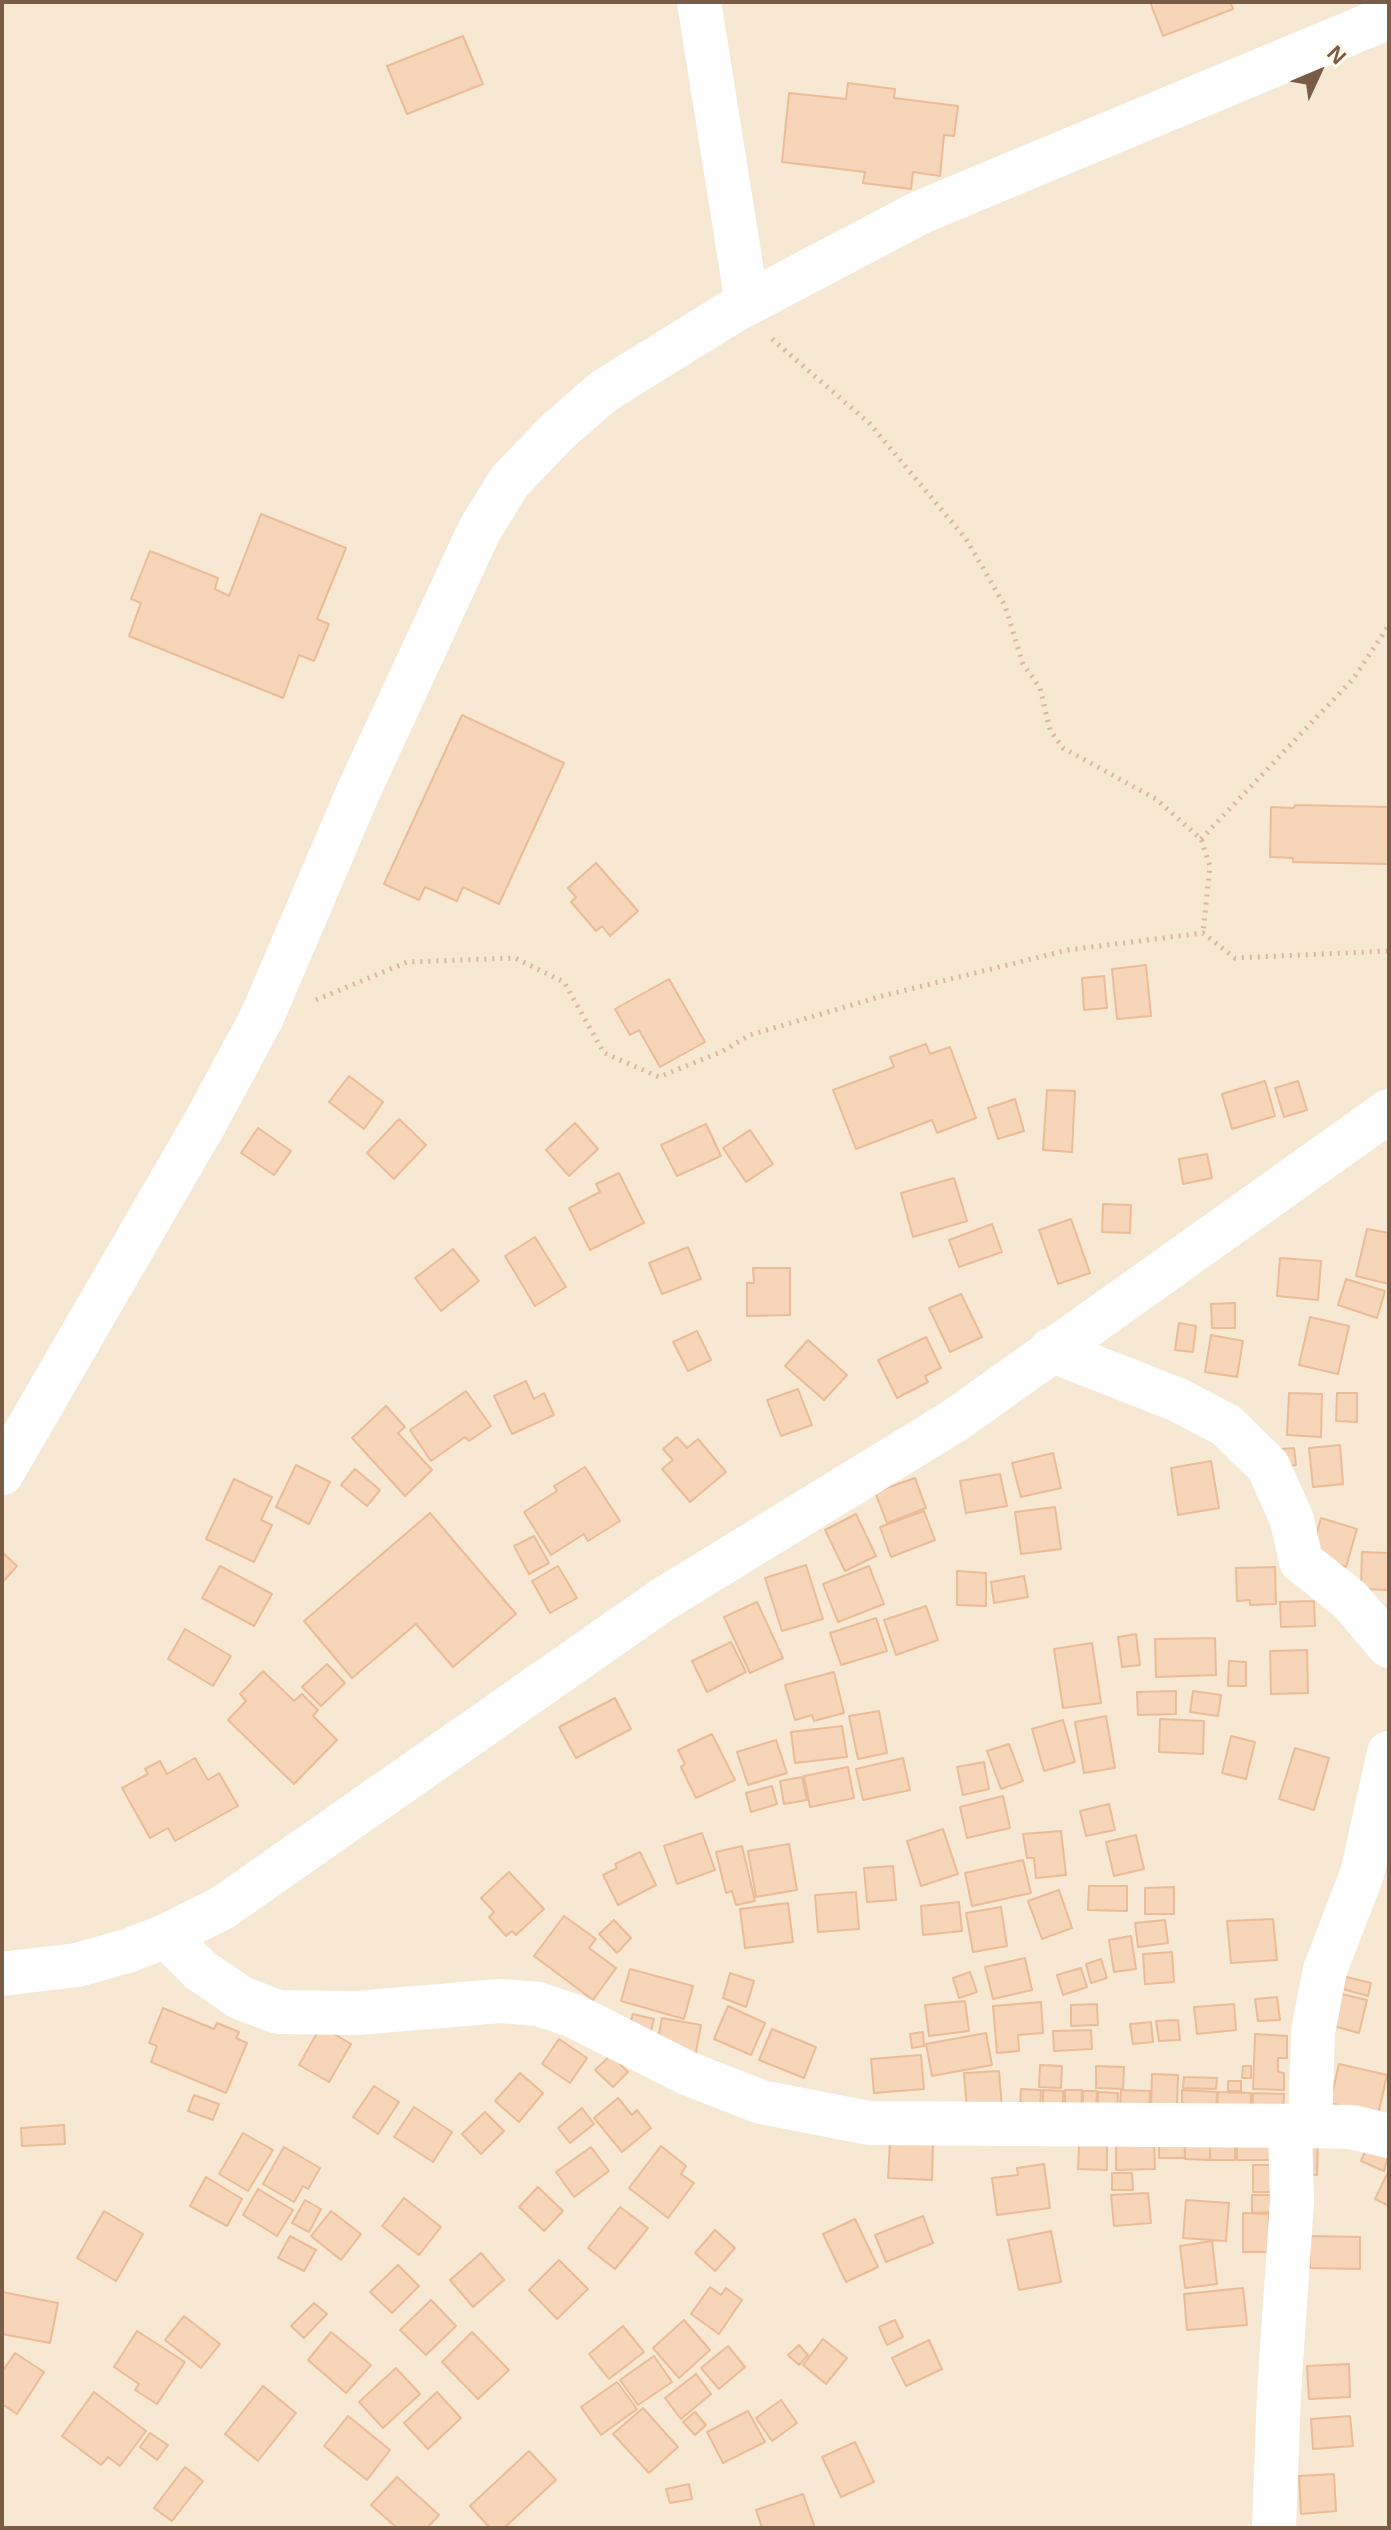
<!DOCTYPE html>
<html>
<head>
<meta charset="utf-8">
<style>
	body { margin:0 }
	#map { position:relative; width:1391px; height:2530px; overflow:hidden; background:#fef6e4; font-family:Arial,sans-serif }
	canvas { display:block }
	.frame { position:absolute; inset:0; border:4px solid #795c47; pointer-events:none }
	.north { position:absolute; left:1279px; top:32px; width:80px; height:80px; -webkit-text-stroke:6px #fff9ec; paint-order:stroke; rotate:46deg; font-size:22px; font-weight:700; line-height:32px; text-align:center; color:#795c47 }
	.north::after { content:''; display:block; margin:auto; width:28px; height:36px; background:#795c47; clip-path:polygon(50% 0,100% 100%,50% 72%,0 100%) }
</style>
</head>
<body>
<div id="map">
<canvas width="1391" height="2530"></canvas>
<div class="frame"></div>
<div class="north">N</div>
</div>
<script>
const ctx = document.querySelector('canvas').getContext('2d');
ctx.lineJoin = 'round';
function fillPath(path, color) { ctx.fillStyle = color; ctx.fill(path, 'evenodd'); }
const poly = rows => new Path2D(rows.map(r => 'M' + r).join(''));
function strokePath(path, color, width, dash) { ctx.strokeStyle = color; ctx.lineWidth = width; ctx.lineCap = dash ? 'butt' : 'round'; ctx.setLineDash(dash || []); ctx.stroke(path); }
fillPath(poly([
	[2,2,1389,2,1389,2528,2,2528]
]), '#f6e8d2');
const building = poly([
	[1150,2,1230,2,1233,9,1163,36,1150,2],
	[463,36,483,84,407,114,387,66,463,36],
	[848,83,895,89,894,98,958,106,954,136,944,135,940,176,913,172,911,189,863,183,865,172,782,162,789,93,846,99,848,83],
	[261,514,346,548,317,619,329,624,314,661,299,655,283,698,129,636,141,603,131,599,150,551,218,578,215,589,229,596,261,514],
	[462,715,564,763,499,904,463,887,457,901,425,887,419,900,384,884,462,715],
	[1295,805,1389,807,1389,864,1293,862,1293,858,1270,857,1271,807,1294,808,1295,805],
	[596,863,638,911,610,936,602,926,596,931,571,902,576,897,568,888,596,863],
	[1146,965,1151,1016,1117,1019,1112,969,1146,965],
	[1104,976,1107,1008,1084,1010,1082,978,1104,976],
	[669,979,705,1042,660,1067,639,1030,630,1035,615,1009,669,979],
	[926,1044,930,1054,950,1047,976,1118,937,1133,932,1120,856,1149,833,1090,894,1067,890,1057,926,1044],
	[349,1076,383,1102,364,1129,329,1102,349,1076],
	[1265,1081,1275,1116,1232,1129,1222,1094,1265,1081],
	[1298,1081,1307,1110,1284,1117,1275,1088,1298,1081],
	[1047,1090,1075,1091,1072,1152,1043,1150,1047,1090],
	[1015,1099,1024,1131,998,1139,988,1108,1015,1099],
	[399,1119,426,1145,394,1179,367,1153,399,1119],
	[575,1123,598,1149,569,1176,546,1150,575,1123],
	[706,1124,721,1156,677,1176,661,1145,706,1124],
	[258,1128,291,1151,274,1175,241,1153,258,1128],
	[750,1130,773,1164,746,1182,723,1148,750,1130],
	[1207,1154,1212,1178,1183,1184,1179,1159,1207,1154],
	[619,1173,644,1223,590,1250,569,1208,600,1192,596,1184,619,1173],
	[954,1178,967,1221,913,1237,901,1193,954,1178],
	[1103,1204,1131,1205,1130,1233,1102,1232,1103,1204],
	[1071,1219,1090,1273,1058,1284,1039,1230,1071,1219],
	[992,1224,1002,1252,959,1267,949,1240,992,1224],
	[1367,1229,1389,1233,1389,1284,1356,1276,1367,1229],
	[535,1237,566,1287,535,1306,505,1256,535,1237],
	[688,1247,701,1279,662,1294,649,1263,688,1247],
	[453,1249,479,1281,441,1311,415,1278,453,1249],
	[1280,1258,1321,1261,1318,1300,1277,1296,1280,1258],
	[753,1268,790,1268,790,1315,747,1316,747,1283,754,1283,753,1268],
	[1346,1279,1385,1291,1377,1318,1338,1305,1346,1279],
	[961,1294,982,1337,950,1352,929,1308,961,1294],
	[1235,1303,1235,1328,1212,1328,1211,1304,1235,1303],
	[1310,1317,1349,1326,1338,1374,1299,1365,1310,1317],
	[1179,1323,1196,1326,1193,1352,1175,1350,1179,1323],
	[697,1331,711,1360,688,1371,673,1342,697,1331],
	[1211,1335,1243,1341,1237,1377,1205,1372,1211,1335],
	[926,1337,941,1368,925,1376,928,1382,897,1398,878,1360,926,1337],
	[808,1340,847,1375,824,1400,785,1366,808,1340],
	[526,1381,534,1399,544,1393,554,1415,512,1434,494,1396,526,1381],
	[798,1389,812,1425,781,1436,767,1400,798,1389],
	[466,1391,491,1426,469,1441,465,1437,431,1461,410,1430,466,1391],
	[1289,1393,1322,1394,1321,1437,1287,1435,1289,1393],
	[1337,1393,1357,1393,1357,1422,1336,1421,1337,1393],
	[386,1406,405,1427,398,1433,432,1470,405,1496,352,1438,386,1406],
	[677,1437,687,1448,698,1439,726,1472,690,1502,662,1469,673,1460,663,1449,677,1437],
	[1340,1445,1343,1484,1313,1487,1309,1448,1340,1445],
	[1294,1448,1296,1465,1283,1467,1280,1449,1294,1448],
	[1053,1453,1061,1488,1021,1497,1012,1463,1053,1453],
	[1211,1461,1219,1508,1178,1515,1171,1468,1211,1461],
	[296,1465,330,1482,309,1524,276,1507,296,1465],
	[585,1467,620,1521,588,1541,584,1534,551,1555,524,1512,557,1491,554,1486,585,1467],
	[355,1469,380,1490,367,1506,341,1485,355,1469],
	[1000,1474,1007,1506,966,1513,960,1481,1000,1474],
	[915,1478,926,1508,887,1523,875,1492,915,1478],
	[234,1479,272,1497,261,1520,272,1525,254,1562,206,1539,234,1479],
	[1055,1507,1061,1549,1021,1554,1015,1512,1055,1507],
	[924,1511,935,1540,891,1557,880,1527,924,1511],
	[430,1513,516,1614,453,1667,416,1624,352,1678,304,1621,430,1513],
	[856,1514,876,1556,845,1571,825,1530,856,1514],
	[1321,1518,1357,1529,1346,1567,1310,1556,1321,1518],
	[534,1536,549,1563,529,1574,514,1546,534,1536],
	[2,1552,17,1566,2,1583,2,1552],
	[1362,1552,1389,1553,1388,1590,1361,1589,1362,1552],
	[806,1565,823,1619,782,1631,765,1578,806,1565],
	[220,1566,272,1594,254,1626,202,1598,220,1566],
	[558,1566,577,1598,550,1613,532,1581,558,1566],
	[869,1566,884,1604,838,1622,823,1584,869,1566],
	[1275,1567,1276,1604,1250,1605,1250,1600,1237,1601,1236,1568,1275,1567],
	[957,1571,986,1573,986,1606,957,1605,957,1571],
	[1024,1576,1028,1597,994,1603,991,1582,1024,1576],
	[1314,1601,1315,1626,1281,1627,1280,1602,1314,1601],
	[757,1602,783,1658,750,1673,724,1617,757,1602],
	[926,1606,938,1640,896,1655,884,1620,926,1606],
	[876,1618,887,1651,841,1665,830,1633,876,1618],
	[185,1629,231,1656,213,1686,168,1659,185,1629],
	[1136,1634,1140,1665,1122,1667,1118,1637,1136,1634],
	[1215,1638,1216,1675,1156,1677,1155,1639,1215,1638],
	[731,1642,746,1672,707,1692,692,1661,731,1642],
	[1092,1643,1101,1703,1063,1708,1054,1649,1092,1643],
	[1307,1650,1308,1693,1271,1694,1270,1651,1307,1650],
	[1229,1661,1246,1662,1246,1686,1228,1686,1229,1661],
	[327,1664,345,1683,321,1706,302,1687,327,1664],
	[263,1671,294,1701,302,1694,318,1710,313,1716,337,1740,294,1784,228,1720,246,1701,240,1694,263,1671],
	[834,1672,844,1713,814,1721,812,1715,795,1720,785,1685,834,1672],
	[1176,1691,1176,1714,1138,1715,1137,1692,1176,1691],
	[1193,1691,1221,1695,1218,1716,1190,1712,1193,1691],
	[615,1698,631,1729,576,1758,559,1727,615,1698],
	[879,1711,887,1753,858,1759,849,1716,879,1711],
	[1106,1716,1115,1768,1084,1773,1075,1722,1106,1716],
	[1160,1719,1204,1721,1203,1754,1159,1752,1160,1719],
	[1063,1720,1075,1762,1044,1771,1032,1729,1063,1720],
	[842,1726,847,1757,795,1763,791,1732,842,1726],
	[712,1734,735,1780,696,1798,681,1767,685,1764,678,1750,712,1734],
	[1231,1736,1255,1742,1246,1779,1222,1773,1231,1736],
	[776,1740,787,1773,748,1785,737,1752,776,1740],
	[1009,1744,1023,1781,1001,1789,987,1751,1009,1744],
	[1295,1748,1329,1758,1314,1810,1279,1799,1295,1748],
	[195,1758,208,1780,219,1773,238,1806,175,1841,168,1828,150,1838,122,1788,148,1774,145,1769,160,1761,167,1774,195,1758],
	[903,1758,910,1790,863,1800,856,1769,903,1758],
	[984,1762,989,1789,963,1795,957,1767,984,1762],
	[848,1767,854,1798,810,1807,804,1776,848,1767],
	[802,1777,807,1800,784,1804,780,1781,802,1777],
	[772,1786,777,1804,751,1812,746,1793,772,1786],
	[1003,1796,1010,1828,967,1838,960,1807,1003,1796],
	[1109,1804,1115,1830,1086,1836,1080,1811,1109,1804],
	[943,1829,958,1874,921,1886,907,1841,943,1829],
	[1061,1831,1066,1875,1036,1878,1034,1858,1027,1858,1023,1834,1061,1831],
	[702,1833,715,1870,677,1884,664,1846,702,1833],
	[1136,1835,1144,1869,1114,1876,1106,1842,1136,1835],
	[789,1844,797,1890,756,1897,748,1851,789,1844],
	[742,1846,755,1901,736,1905,732,1891,726,1893,716,1852,742,1846],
	[640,1852,656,1885,618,1905,603,1875,617,1868,615,1864,640,1852],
	[1023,1860,1031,1893,972,1906,965,1873,1023,1860],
	[893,1866,896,1900,867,1902,864,1868,893,1866],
	[509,1872,544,1909,516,1935,512,1931,506,1936,489,1917,494,1912,481,1898,509,1872],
	[1089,1886,1127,1886,1127,1911,1088,1910,1089,1886],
	[1174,1887,1174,1914,1145,1914,1145,1888,1174,1887],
	[1059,1890,1072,1928,1042,1939,1028,1901,1059,1890],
	[856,1892,859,1929,818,1932,815,1895,856,1892],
	[959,1902,962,1931,923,1935,921,1906,959,1902],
	[788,1903,793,1942,745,1948,740,1909,788,1903],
	[1001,1907,1007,1946,973,1952,966,1913,1001,1907],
	[564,1916,596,1939,589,1948,616,1968,593,2000,534,1956,564,1916],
	[1273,1919,1277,1960,1231,1963,1227,1921,1273,1919],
	[614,1920,631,1938,617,1953,599,1934,614,1920],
	[1165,1920,1168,1943,1138,1947,1135,1923,1165,1920],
	[1131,1936,1136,1969,1114,1972,1109,1940,1131,1936],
	[1172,1952,1174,1982,1145,1984,1143,1954,1172,1952],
	[1025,1958,1032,1990,993,1999,985,1967,1025,1958],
	[1101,1959,1107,1978,1091,1983,1086,1964,1101,1959],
	[1081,1968,1087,1987,1063,1995,1057,1975,1081,1968],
	[630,1969,693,1986,684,2019,621,2001,630,1969],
	[970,1972,977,1992,959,1998,953,1978,970,1972],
	[730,1973,754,1981,746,2007,723,1998,730,1973],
	[1342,1976,1371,1983,1368,1996,1339,1988,1342,1976],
	[1337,1993,1367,2000,1359,2033,1330,2025,1337,1993],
	[1277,1997,1280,2020,1258,2021,1255,1999,1277,1997],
	[965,2001,969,2031,929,2036,925,2005,965,2001],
	[1041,2002,1043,2033,1018,2035,1019,2051,997,2053,993,2006,1041,2002],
	[1097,2004,1098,2025,1071,2026,1071,2005,1097,2004],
	[1234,2004,1236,2030,1197,2034,1194,2007,1234,2004],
	[728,2006,765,2023,751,2055,714,2039,728,2006],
	[163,2008,214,2029,217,2023,239,2032,236,2038,247,2043,226,2093,151,2062,157,2046,149,2043,163,2008],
	[633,2014,654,2019,650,2035,628,2030,633,2014],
	[662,2018,701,2025,695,2057,656,2049,662,2018],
	[1178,2020,1180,2040,1159,2041,1156,2021,1178,2020],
	[1151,2022,1153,2042,1133,2044,1130,2024,1151,2022],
	[321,2026,351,2044,329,2082,299,2065,321,2026],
	[772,2029,816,2047,804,2078,759,2060,772,2029],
	[1091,2030,1092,2049,1054,2051,1053,2031,1091,2030],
	[923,2032,924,2046,912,2048,910,2034,923,2032],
	[986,2033,992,2065,932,2076,926,2044,986,2033],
	[1255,2034,1287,2036,1287,2058,1278,2058,1278,2072,1284,2073,1284,2090,1253,2089,1255,2034],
	[559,2039,587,2058,570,2083,542,2064,559,2039],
	[611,2055,628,2072,613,2087,595,2070,611,2055],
	[921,2055,924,2089,874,2093,871,2059,921,2055],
	[1339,2064,1387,2075,1378,2115,1330,2103,1339,2064],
	[1040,2065,1062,2066,1061,2088,1039,2087,1040,2065],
	[1096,2066,1124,2067,1123,2089,1096,2088,1096,2066],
	[1243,2066,1251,2066,1251,2078,1242,2078,1243,2066],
	[999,2071,1002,2108,967,2111,964,2073,999,2071],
	[520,2073,543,2093,519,2122,495,2101,520,2073],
	[1152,2074,1178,2075,1177,2110,1151,2108,1152,2074],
	[1184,2077,1217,2078,1216,2089,1183,2088,1184,2077],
	[1228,2081,1241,2081,1241,2091,1228,2091,1228,2081],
	[374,2086,399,2102,378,2134,353,2117,374,2086],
	[1021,2089,1041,2090,1040,2109,1020,2109,1021,2089],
	[1043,2090,1063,2091,1063,2112,1043,2112,1043,2090],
	[1065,2090,1082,2090,1081,2111,1065,2111,1065,2090],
	[1121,2090,1150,2091,1149,2110,1120,2109,1121,2090],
	[1182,2090,1217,2092,1216,2114,1182,2112,1182,2090],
	[1083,2091,1097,2091,1096,2109,1083,2108,1083,2091],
	[1098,2092,1118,2093,1117,2110,1098,2110,1098,2092],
	[1218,2092,1251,2093,1250,2115,1217,2113,1218,2092],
	[1253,2093,1284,2094,1283,2117,1252,2116,1253,2093],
	[194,2095,219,2104,213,2120,188,2111,194,2095],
	[618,2098,632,2115,637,2110,651,2128,622,2152,594,2118,618,2098],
	[414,2107,452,2132,433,2162,394,2137,414,2107],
	[582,2108,594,2124,570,2143,558,2128,582,2108],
	[485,2112,504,2131,481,2154,462,2134,485,2112],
	[64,2125,65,2144,22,2146,21,2128,64,2125],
	[243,2133,273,2150,248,2191,219,2174,243,2133],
	[1159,2136,1184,2136,1185,2158,1159,2158,1159,2136],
	[1116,2138,1154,2138,1155,2169,1116,2170,1116,2138],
	[1185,2139,1210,2139,1210,2160,1185,2159,1185,2139],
	[1210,2139,1235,2139,1235,2160,1210,2160,1210,2139],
	[1237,2140,1278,2140,1278,2160,1237,2160,1237,2140],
	[1302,2140,1318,2141,1317,2175,1301,2174,1302,2140],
	[890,2141,933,2143,932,2180,888,2178,890,2141],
	[1368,2144,1389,2152,1384,2171,1361,2161,1368,2144],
	[1079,2145,1107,2146,1107,2170,1078,2169,1079,2145],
	[661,2146,686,2166,681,2174,694,2183,668,2218,629,2188,661,2146],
	[284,2147,320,2168,308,2189,303,2186,294,2202,263,2184,284,2147],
	[591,2147,609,2171,574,2197,556,2172,591,2147],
	[1044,2164,1050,2208,997,2215,992,2178,1018,2175,1017,2168,1044,2164],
	[1253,2165,1275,2165,1275,2192,1253,2192,1253,2165],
	[1389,2170,1389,2206,1375,2199,1389,2170],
	[1112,2173,1132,2173,1133,2190,1112,2190,1112,2173],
	[206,2177,242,2199,227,2226,190,2206,206,2177],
	[538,2187,563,2211,544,2231,519,2207,538,2187],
	[258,2189,293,2210,277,2236,243,2215,258,2189],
	[1148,2193,1151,2223,1114,2226,1111,2195,1148,2193],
	[1252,2195,1272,2195,1272,2212,1252,2213,1252,2195],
	[404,2198,441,2227,419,2255,382,2226,404,2198],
	[305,2200,321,2209,309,2232,292,2223,305,2200],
	[1186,2200,1229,2203,1226,2241,1183,2238,1186,2200],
	[620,2207,648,2228,615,2269,588,2248,620,2207],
	[104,2211,143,2234,116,2281,77,2258,104,2211],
	[331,2211,361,2234,341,2260,311,2236,331,2211],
	[1243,2213,1269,2214,1268,2252,1243,2252,1243,2213],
	[923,2216,933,2243,886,2262,875,2235,923,2216],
	[855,2219,878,2267,846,2282,823,2234,855,2219],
	[715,2230,735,2248,715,2271,695,2253,715,2230],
	[1051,2231,1061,2282,1019,2290,1008,2240,1051,2231],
	[290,2236,316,2250,304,2271,278,2258,290,2236],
	[1310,2236,1360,2237,1360,2269,1310,2268,1310,2236],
	[1212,2241,1217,2284,1185,2288,1180,2246,1212,2241],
	[481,2253,504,2280,473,2307,450,2280,481,2253],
	[559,2260,588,2289,557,2319,529,2290,559,2260],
	[398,2265,419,2286,392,2313,370,2292,398,2265],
	[710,2287,721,2295,726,2288,742,2300,719,2334,691,2314,710,2287],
	[1243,2288,1247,2325,1187,2330,1184,2294,1243,2288],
	[2,2292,58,2303,50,2343,2,2334,2,2292],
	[431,2300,456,2326,426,2355,400,2330,431,2300],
	[314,2303,327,2314,304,2338,291,2326,314,2303],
	[184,2316,220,2344,201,2368,165,2340,184,2316],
	[684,2320,710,2350,679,2378,653,2348,684,2320],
	[895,2320,903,2337,887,2345,879,2327,895,2320],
	[623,2326,644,2352,609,2379,589,2354,623,2326],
	[137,2331,185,2362,157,2404,135,2390,139,2384,114,2367,137,2331],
	[331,2332,371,2365,346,2393,308,2360,331,2332],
	[472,2332,509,2370,478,2399,442,2362,472,2332],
	[823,2339,847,2358,826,2384,803,2365,823,2339],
	[929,2340,942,2369,906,2386,892,2358,929,2340],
	[799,2345,808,2355,799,2365,788,2355,799,2345],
	[728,2346,745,2367,719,2389,701,2368,728,2346],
	[15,2353,44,2372,17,2414,2,2404,2,2372,15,2353],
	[654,2356,672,2382,638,2405,620,2380,654,2356],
	[1349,2364,1350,2397,1309,2399,1307,2366,1349,2364],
	[396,2368,420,2394,383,2428,359,2402,396,2368],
	[696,2374,711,2394,681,2419,665,2398,696,2374],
	[617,2382,637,2409,601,2435,581,2407,617,2382],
	[263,2386,296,2413,258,2461,225,2434,263,2386],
	[94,2392,146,2431,120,2466,108,2457,101,2465,62,2436,94,2392],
	[437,2392,461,2418,428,2449,404,2423,437,2392],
	[781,2400,797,2423,772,2441,756,2418,781,2400],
	[643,2408,678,2447,649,2473,613,2434,643,2408],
	[748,2411,765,2442,723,2463,707,2432,748,2411],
	[695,2412,706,2425,695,2435,683,2422,695,2412],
	[348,2416,390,2450,367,2480,324,2446,348,2416],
	[1350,2416,1353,2446,1313,2449,1311,2419,1350,2416],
	[150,2433,168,2445,157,2460,140,2447,150,2433],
	[855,2442,874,2482,841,2497,822,2457,855,2442],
	[529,2451,556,2480,504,2528,490,2528,470,2506,529,2451],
	[185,2467,203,2481,172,2521,154,2508,185,2467],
	[1334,2474,1336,2511,1301,2514,1299,2476,1334,2474],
	[397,2477,439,2515,427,2528,397,2528,371,2505,397,2477],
	[689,2484,692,2499,670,2503,666,2489,689,2484],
	[803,2494,815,2528,762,2528,756,2510,803,2494]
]);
fillPath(building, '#f6d5b9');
strokePath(building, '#eabc98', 2);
strokePath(poly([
	[772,339,870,424,966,539,1005,606,1023,664,1040,688,1050,730,1063,748,1156,799,1201,839,1210,866,1203,933],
	[1201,839,1353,679,1389,625],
	[316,1000,407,962,515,958,564,982,604,1053,659,1077,723,1051,750,1035,882,996,1068,950,1203,933,1235,958,1389,951]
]), '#dbb89c', 5, [2, 6]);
strokePath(poly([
	[699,2,747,303],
	[1051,1350,1178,1400,1226,1425,1268,1466,1292,1520,1301,1561,1350,1600,1389,1646],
	[2,1473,206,1121,262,1017,359,790,479,531,509,482,558,431,604,391,733,311,921,212,1389,17],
	[166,1936,200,1970,241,1998,278,2012,357,2013,500,2001,538,2004,574,2016,687,2073,761,2102,869,2123,1310,2126,1352,2127,1389,2136],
	[2,1974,77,1965,127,1951,166,1936,222,1908,662,1600,954,1421,1389,1111],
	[1310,2126,1313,2032,1325,1970,1362,1874,1389,1753],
	[1274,2528,1279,2392,1292,2201,1290,2128]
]), '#fff', 44);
</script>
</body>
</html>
